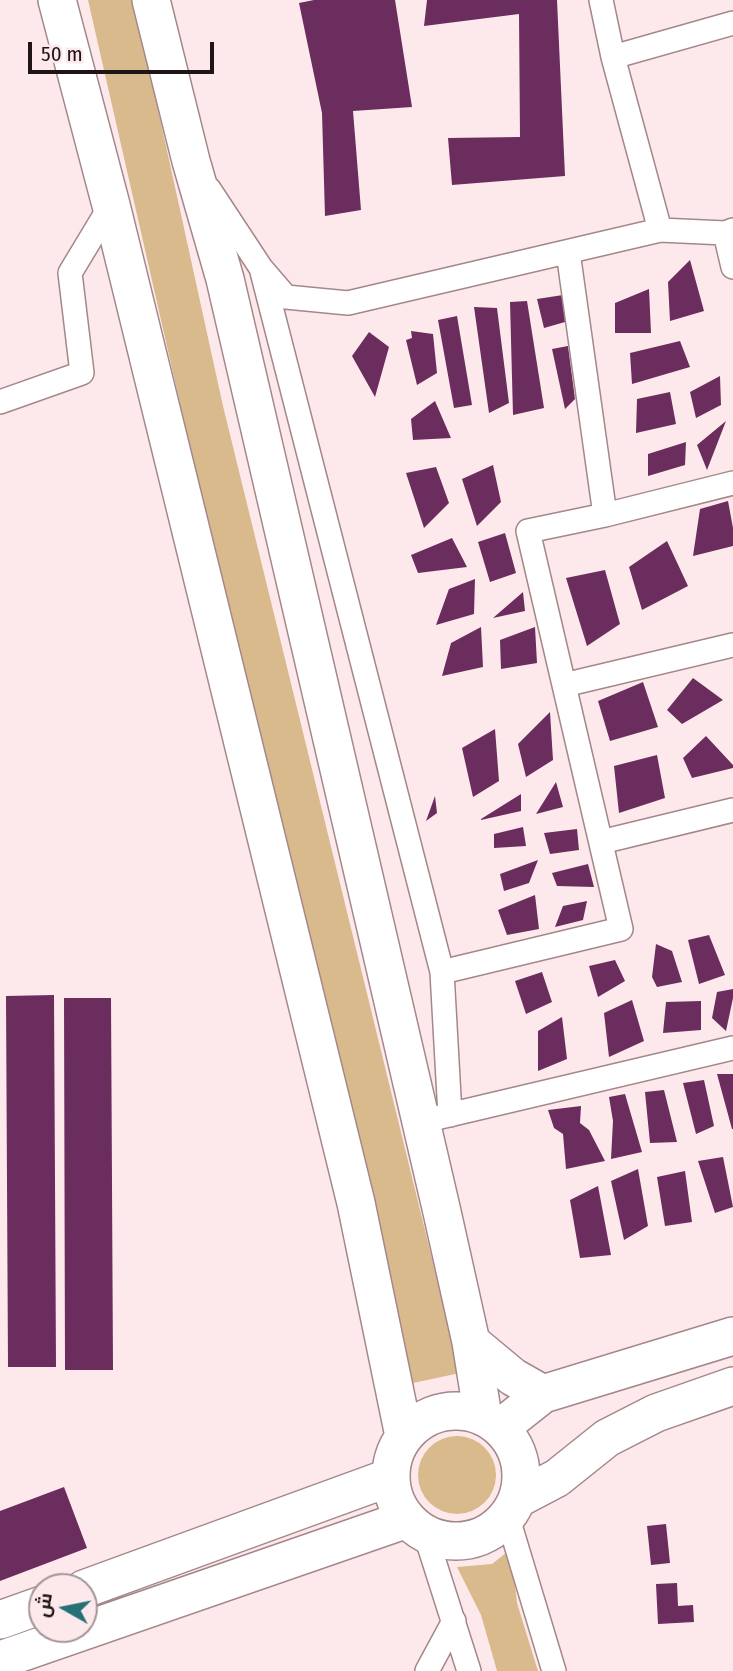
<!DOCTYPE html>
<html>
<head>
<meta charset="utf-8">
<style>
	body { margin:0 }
	#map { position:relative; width:733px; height:1671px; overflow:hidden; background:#fde9eb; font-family:"Fira Sans Condensed",Cairo,sans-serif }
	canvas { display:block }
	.north { position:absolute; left:28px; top:1573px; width:70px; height:70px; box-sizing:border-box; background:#fde9eb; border:2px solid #a49496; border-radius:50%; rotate:279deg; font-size:19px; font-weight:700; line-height:28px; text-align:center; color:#1f1416 }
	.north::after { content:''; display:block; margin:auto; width:24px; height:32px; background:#267175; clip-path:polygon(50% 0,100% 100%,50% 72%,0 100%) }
	.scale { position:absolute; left:28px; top:42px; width:186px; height:32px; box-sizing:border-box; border:4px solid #1f1416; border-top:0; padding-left:9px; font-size:21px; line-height:24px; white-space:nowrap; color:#1f1416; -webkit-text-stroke:5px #fde9eb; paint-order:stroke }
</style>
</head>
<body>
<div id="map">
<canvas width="733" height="1671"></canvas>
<div class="north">ش</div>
<div class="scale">50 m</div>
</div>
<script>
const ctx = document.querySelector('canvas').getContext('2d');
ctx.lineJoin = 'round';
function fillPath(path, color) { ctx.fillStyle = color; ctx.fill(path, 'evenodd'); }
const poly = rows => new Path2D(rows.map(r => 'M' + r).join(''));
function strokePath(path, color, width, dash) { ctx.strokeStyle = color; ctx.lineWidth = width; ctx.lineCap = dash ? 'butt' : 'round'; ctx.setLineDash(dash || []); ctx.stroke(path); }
fillPath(poly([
	[88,0,134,0,223,406,460,1373,413,1383,182,412],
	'418 1475a39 39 0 1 1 78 0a39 39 0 1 1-78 0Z',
	[511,1549,517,1603,538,1671,497,1671,481,1615,457,1567,492,1564]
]), '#d8ba8c');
fillPath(poly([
	[314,0,395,0,412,107,353,111,361,210,325,216,322,113,299,3],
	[427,0,557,0,565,176,452,185,448,138,520,137,519,14,424,26],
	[690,260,704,311,670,321,668,282],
	[649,289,651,333,615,333,615,303],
	[563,295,565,322,544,328,537,299],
	[527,301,544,408,513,415,510,302],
	[474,307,497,308,509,403,489,413],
	[457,316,472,405,454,408,438,320],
	[411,331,433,334,437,373,417,385,406,340,412,338],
	[369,332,389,347,375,397,352,356],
	[680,341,690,367,632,384,630,353],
	[568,346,575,399,565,409,552,349],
	[720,376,721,405,696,418,690,392],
	[670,392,676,424,636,433,637,399],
	[435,401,451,438,413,440,411,419],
	[726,421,707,470,697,445],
	[686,442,685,465,648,476,648,454],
	[493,465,501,502,477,526,462,479],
	[436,467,449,503,424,528,406,473],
	[728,501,733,528,733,546,693,556,700,509],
	[505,533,516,573,490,582,478,542],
	[452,538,467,567,418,573,411,555],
	[667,541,688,586,642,610,629,567],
	[605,570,620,624,587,646,566,578],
	[475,579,474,614,436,625,449,589],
	[523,592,525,611,493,618],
	[481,627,483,667,442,676,451,643],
	[535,627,537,663,501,669,500,640],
	[693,678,723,700,682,724,667,710],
	[643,682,658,727,610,741,598,701],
	[550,712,553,760,526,777,518,744],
	[495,729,499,781,473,797,462,748],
	[706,736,733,765,733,768,692,778,683,758],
	[657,755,665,798,619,813,614,766],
	[556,782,563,807,536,814],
	[521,794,521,811,481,820,481,819],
	[435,796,437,813,426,821],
	[523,827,526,846,494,848,494,834],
	[577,829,579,850,550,854,544,833],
	[538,860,529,883,504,891,500,874],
	[588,864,594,887,557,886,552,873],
	[535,895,539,929,507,935,498,910],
	[587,901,583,920,555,927,563,906],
	[709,935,725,975,699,984,688,940],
	[656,944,672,951,682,982,657,987,652,977],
	[615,960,625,981,598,997,589,966],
	[542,972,552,1002,526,1014,515,981],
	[733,989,733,998,726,1031,712,1018,717,992],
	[54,995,56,1367,8,1367,6,996],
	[64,998,111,998,113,1370,65,1370],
	[632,1000,644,1041,609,1057,604,1013],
	[701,1001,701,1030,663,1033,666,1002],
	[562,1017,567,1059,538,1071,538,1031],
	[717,1074,733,1074,733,1129,732,1129],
	[704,1080,714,1126,696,1134,683,1083],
	[664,1090,677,1142,650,1143,645,1092],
	[625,1094,642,1152,611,1159,613,1121,609,1097],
	[581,1106,580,1123,589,1130,605,1161,566,1169,563,1134,554,1128,548,1110],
	[723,1157,733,1207,715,1213,698,1161],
	[638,1169,648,1226,624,1240,611,1181],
	[685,1171,692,1222,665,1226,657,1177],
	[598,1186,611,1255,580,1258,570,1200],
	[64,1487,87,1548,0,1581,0,1511],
	[666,1524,670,1563,651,1565,647,1526],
	[677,1583,678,1606,693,1605,694,1622,658,1624,656,1584]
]), '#6b2d5e');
const street = poly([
	[601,0,613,57,660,230],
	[613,57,733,23],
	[209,189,261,268,286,297,348,303,660,230,725,233,733,230],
	[725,233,733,267],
	[568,252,605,515],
	[261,268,442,972,450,1115],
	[0,402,82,373,70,273,111,205],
	[564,685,733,645],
	[601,842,733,810],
	[442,972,621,929,528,531,605,515,733,483],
	[436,1118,733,1048],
	[507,1515,554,1671],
	[425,1533,469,1671],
	[427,1671,454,1621]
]);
const primary = poly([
	[57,0,111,205,356,1203,404,1436],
	[151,0,191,161,225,279,442,1212,471,1342,483,1417],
	[471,1342,513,1377,543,1394],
	'391 1476a65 65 0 1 1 130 0a65 65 0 1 1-130 0Z',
	[500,1428,543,1394,733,1336],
	[517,1499,557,1478,607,1438,656,1413,733,1386],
	[84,1589,391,1477],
	[0,1620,42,1605],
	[0,1660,407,1519]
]);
strokePath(street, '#a4878a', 26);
strokePath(primary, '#a4878a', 40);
strokePath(street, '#fff', 23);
strokePath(primary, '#fff', 37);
</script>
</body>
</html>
